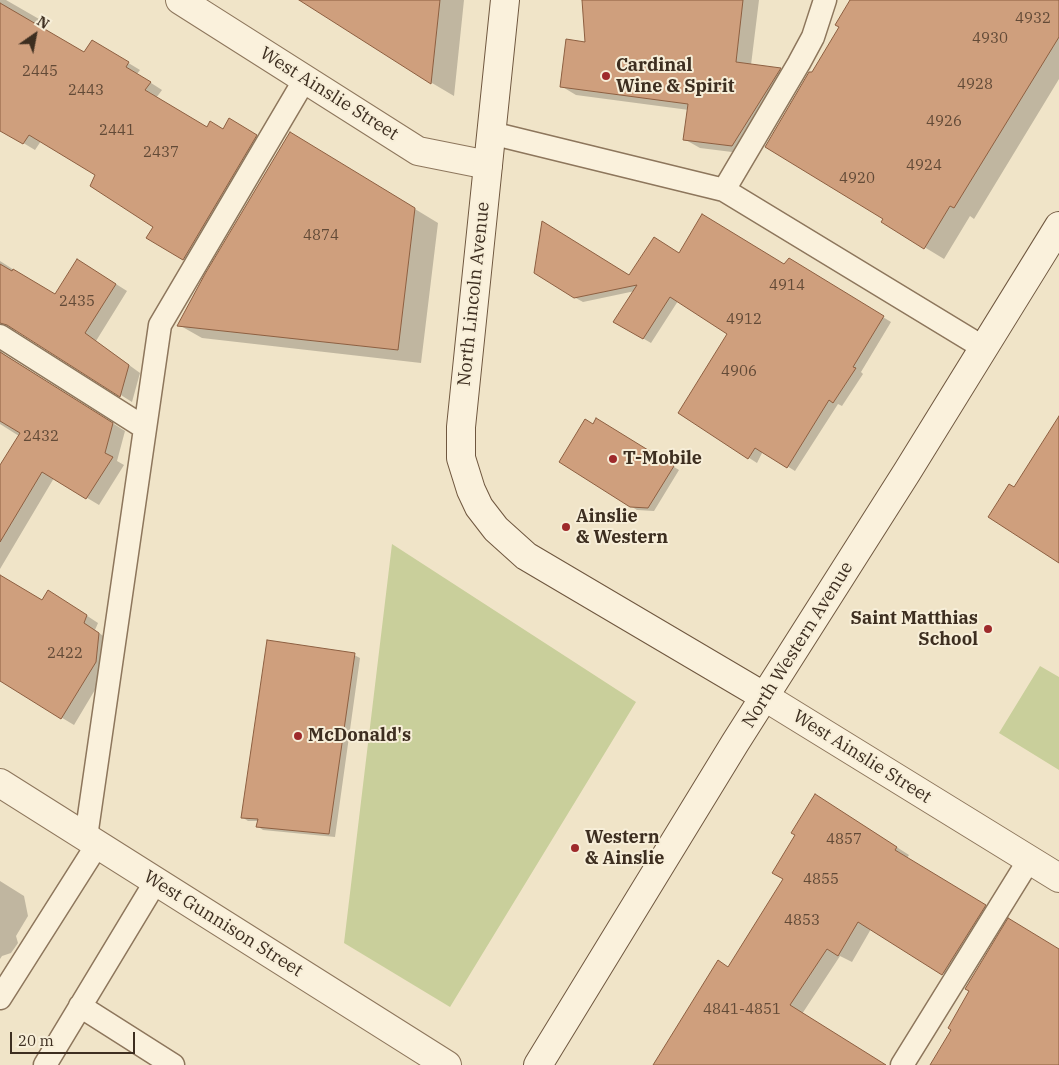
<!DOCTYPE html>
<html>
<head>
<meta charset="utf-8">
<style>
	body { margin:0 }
	#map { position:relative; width:1059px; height:1065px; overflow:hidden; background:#f0e4c8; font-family:"IBM Plex Serif",serif }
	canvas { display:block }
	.north { position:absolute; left:10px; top:10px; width:50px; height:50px; -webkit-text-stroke:4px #f7eed8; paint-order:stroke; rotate:33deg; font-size:14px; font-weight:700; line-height:20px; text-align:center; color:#3d2e20 }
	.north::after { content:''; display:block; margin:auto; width:18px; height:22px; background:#3d2e20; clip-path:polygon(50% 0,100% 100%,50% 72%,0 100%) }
	.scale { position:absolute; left:10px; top:1032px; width:125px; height:22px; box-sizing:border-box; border:2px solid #3d2e20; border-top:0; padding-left:6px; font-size:15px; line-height:18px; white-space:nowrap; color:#3d2e20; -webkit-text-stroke:4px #f7eed8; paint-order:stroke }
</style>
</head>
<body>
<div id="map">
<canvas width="1059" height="1065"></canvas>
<div class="north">N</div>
<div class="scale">20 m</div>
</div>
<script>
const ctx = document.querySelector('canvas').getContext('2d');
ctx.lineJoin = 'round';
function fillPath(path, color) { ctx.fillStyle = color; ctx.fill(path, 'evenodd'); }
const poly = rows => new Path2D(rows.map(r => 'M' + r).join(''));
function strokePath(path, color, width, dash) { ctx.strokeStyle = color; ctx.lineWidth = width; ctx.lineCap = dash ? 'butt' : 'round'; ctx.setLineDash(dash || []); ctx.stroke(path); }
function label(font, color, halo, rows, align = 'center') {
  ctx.font = font + ' "IBM Plex Serif",serif'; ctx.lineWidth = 4; ctx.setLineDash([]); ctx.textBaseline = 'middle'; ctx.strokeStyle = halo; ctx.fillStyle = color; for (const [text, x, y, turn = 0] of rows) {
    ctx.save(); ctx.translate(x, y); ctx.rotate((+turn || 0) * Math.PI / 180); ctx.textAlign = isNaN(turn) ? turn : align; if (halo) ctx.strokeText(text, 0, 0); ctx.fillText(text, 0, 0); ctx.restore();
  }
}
fillPath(poly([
	[392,544,636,702,450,1007,344,943],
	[1040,666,1059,677,1059,770,999,733]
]), '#c9cf9b');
fillPath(poly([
	[0,0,6,0,39,19,35,25,85,54,92,41,140,70,137,74,162,90,156,98,208,129,223,130,241,126,268,143,195,266,148,238,154,227,96,174,41,141,35,150,0,129],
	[301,0,464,0,454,96,432,83],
	[584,0,759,0,751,65,780,69,795,78,748,154,700,148,684,139,689,110,576,95,561,86,587,43],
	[852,0,1059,0,1059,79,974,219,970,216,944,259,883,222,885,218,813,74,840,27],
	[313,147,438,223,421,363,202,338,179,325],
	[680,254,785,266,789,260,891,322,861,372,863,374,842,406,838,404,795,471,763,451,757,463,679,413,728,334,678,301,651,343,615,322,635,291,583,302,574,297],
	[0,261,55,296,89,267,127,291,96,341,140,373,132,402,19,331,7,330,0,338],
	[0,350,5,355,125,431,117,461,124,465,99,505,54,478,0,569,0,468,19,436,0,424],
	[597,420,679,470,654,511,637,510,561,462],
	[0,576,42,601,60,598,98,623,95,630,110,641,108,668,74,725,34,701,0,670],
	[354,655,360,658,335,837,263,830,257,826,258,821,248,821,242,817],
	[828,803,909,855,907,858,998,913,956,981,871,929,852,962,840,956,802,1014,884,1065,654,1065,728,968,785,879],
	[0,881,24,896,28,916,16,936,18,943,11,953,2,956,0,959]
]), '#0003');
const building = poly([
	[299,0,440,0,431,84,299,0],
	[582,0,743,0,736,62,781,68,732,146,683,140,688,104,560,87,566,39,585,42,582,0],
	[850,0,1059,0,1059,37,954,208,950,206,924,249,881,222,883,219,765,147,809,72,812,72,839,27,835,25,850,0],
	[0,3,84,52,92,40,129,62,126,67,151,82,145,90,207,127,210,121,223,129,229,118,257,135,183,260,146,238,153,227,90,186,95,175,29,135,23,144,0,131,0,3],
	[290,132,415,208,398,350,177,326,205,274,290,132],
	[702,214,784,264,789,258,884,316,853,367,856,368,833,403,829,400,787,468,755,448,748,459,678,413,727,334,670,297,643,339,613,322,637,285,574,298,534,273,542,221,629,275,654,237,679,253,702,214],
	[77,259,116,284,85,333,129,365,120,397,7,325,0,323,0,264,12,271,13,269,55,294,77,259],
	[0,352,113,423,105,453,113,457,86,499,42,472,0,542,0,465,20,433,0,421,0,352],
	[1059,416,1059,563,988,517,1009,484,1014,487,1059,416],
	[596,418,674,466,648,508,630,507,559,462,585,419,593,424,596,418],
	[0,575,42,600,48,590,87,615,84,623,99,633,96,662,61,719,0,681,0,575],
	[267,640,355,653,329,834,256,827,258,819,241,818,267,640],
	[815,794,897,847,895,850,986,905,942,975,858,922,838,956,827,949,790,1005,886,1065,653,1065,718,960,728,967,783,879,772,873,795,835,791,833,815,794],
	[1008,918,1059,949,1059,1065,930,1065,951,1030,948,1028,969,991,965,989,1008,918]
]);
fillPath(building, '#cf9f7d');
strokePath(building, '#8d5f41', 1);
const lane = poly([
	[491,133,724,190,984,348],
	[724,190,799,63,813,37,825,0],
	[0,336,145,428],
	[86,837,160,325,305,79],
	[0,998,97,845],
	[80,1006,173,1065],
	[45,1065,156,881],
	[902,1065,1029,860]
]);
const street = poly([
	[180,0,418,151,488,165],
	[765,697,1059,878],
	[0,783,447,1065]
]);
const secondary = poly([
	[505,0,461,427,461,458,471,490,479,507,496,529,526,556,765,697],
	[538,1065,735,743,907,472,1059,226]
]);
strokePath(lane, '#8d765c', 25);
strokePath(street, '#8d765c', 30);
strokePath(secondary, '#6f573f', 30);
strokePath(lane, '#faf1dc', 22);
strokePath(street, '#faf1dc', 28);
strokePath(secondary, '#faf1dc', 28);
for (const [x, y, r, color] of [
	[606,76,5,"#9e2a2b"],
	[613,459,5,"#9e2a2b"],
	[566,527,5,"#9e2a2b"],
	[988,629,5,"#9e2a2b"],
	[298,736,5,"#9e2a2b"],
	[575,848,5,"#9e2a2b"]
]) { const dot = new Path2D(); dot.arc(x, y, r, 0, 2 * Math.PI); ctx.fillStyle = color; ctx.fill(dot); strokePath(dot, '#f7eed8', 2); }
label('15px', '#624a37', null, [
	["4932",1033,19],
	["4930",990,39],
	["2445",40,72],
	["4928",975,85],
	["2443",86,91],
	["4926",944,122],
	["2441",117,131],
	["2437",161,153],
	["4924",924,166],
	["4920",857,179],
	["4874",321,236],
	["4914",787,286],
	["2435",77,302],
	["4912",744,320],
	["4906",739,372],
	["2432",41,437],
	["2422",65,654],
	["4857",844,840],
	["4855",821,880],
	["4853",802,921],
	["4841-4851",742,1010]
]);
label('bold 18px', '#3d2e20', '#f7eed8', [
	["Cardinal",616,66],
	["Wine & Spirit",616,87],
	["T-Mobile",623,459],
	["Ainslie",576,517],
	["& Western",576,538],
	["Saint Matthias",978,619,"right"],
	["School",978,640,"right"],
	["McDonald's",308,736],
	["Western",585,838],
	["& Ainslie",585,859]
], 'left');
label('18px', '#3d2e20', '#f7eed8', [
	["West Ainslie Street",329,94,32],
	["North Lincoln Avenue",474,294,-84],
	["North Western Avenue",798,645,-58],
	["West Ainslie Street",862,757,32],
	["West Gunnison Street",223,924,32]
]);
</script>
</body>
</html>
